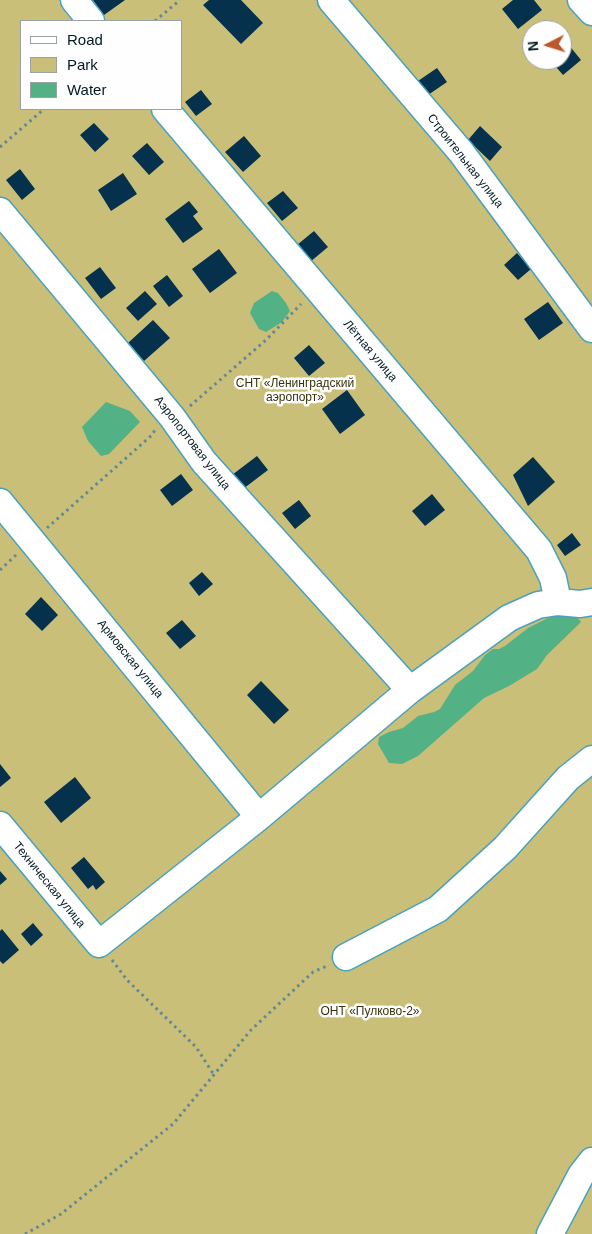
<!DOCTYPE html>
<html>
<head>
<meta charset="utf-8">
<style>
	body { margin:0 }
	#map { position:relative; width:592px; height:1234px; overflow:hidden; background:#b5e6f7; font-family:Helvetica,sans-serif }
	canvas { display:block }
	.legend { position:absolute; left:20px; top:20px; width:162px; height:90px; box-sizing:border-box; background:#fefefe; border:1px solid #99a3a6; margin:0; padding:6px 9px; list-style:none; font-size:15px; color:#011b23 }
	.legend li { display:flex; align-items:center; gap:10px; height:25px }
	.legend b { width:25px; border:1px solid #99a3a6 }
	.north { position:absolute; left:522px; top:20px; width:50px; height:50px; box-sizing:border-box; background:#fefefe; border:1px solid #99a3a6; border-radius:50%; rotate:265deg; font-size:14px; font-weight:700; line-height:20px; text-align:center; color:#011b23 }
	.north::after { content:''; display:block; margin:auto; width:18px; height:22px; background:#bc562b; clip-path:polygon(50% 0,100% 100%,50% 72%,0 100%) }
</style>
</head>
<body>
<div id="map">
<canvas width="592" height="1234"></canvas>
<ul class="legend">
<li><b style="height:6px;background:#fff"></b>Road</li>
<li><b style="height:14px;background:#c9bf78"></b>Park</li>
<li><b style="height:14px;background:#53b186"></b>Water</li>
</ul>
<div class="north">N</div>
</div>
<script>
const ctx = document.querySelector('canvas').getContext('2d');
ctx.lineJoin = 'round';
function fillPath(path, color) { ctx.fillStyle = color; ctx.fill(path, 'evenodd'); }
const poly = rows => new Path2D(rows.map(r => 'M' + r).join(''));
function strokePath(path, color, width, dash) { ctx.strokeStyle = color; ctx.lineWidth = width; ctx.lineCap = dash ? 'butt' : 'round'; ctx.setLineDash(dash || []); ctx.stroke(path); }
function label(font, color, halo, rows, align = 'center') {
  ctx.font = font + ' Helvetica,sans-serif'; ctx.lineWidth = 5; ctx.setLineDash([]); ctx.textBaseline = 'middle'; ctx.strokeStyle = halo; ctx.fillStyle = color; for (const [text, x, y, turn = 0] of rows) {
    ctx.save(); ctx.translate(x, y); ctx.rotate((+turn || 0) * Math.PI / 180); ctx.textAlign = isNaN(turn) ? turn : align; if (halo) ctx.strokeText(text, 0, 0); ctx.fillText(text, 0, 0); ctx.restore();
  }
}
fillPath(poly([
	[0,0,592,0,592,1234,0,1234],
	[21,21,181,21,181,109,21,109],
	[532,30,562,30,562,60,532,60]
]), '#c9bf78');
fillPath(poly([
	[272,291,278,293,286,303,290,311,282,322,266,332,259,329,250,313,254,303],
	[106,402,130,411,140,422,109,454,101,456,88,441,82,427],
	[572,612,581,622,547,655,537,669,509,686,484,698,418,756,402,764,389,763,378,744,379,737,389,732,403,728,418,716,434,712,440,709,455,685,473,671,485,655,493,649,499,649,505,646,528,628,548,618]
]), '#53b186');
fillPath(poly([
	[93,0,125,0,104,15],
	[209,0,241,0,263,23,241,44,203,5],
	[513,0,534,0,542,10,518,29,502,9],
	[568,44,581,60,563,75,550,60,562,60,562,50],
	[437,68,447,82,428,95,418,81],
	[201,90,212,104,196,116,185,102],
	[94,123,109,139,95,152,80,135],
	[480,126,502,147,490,161,468,140],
	[244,136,261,156,243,172,225,152],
	[147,143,164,162,149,175,132,156],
	[20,169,35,189,22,200,6,180],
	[123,173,137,194,111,211,98,190],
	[283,191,298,208,282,221,267,203],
	[189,201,198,212,193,216,203,229,183,243,165,219],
	[314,231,328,247,310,262,297,245],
	[219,249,237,273,210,293,192,269],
	[517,253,531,269,518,280,504,265],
	[100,267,116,288,101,299,85,278],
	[167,275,183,296,169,307,153,286],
	[145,291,157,304,138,321,126,308],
	[548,302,563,323,539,340,524,319],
	[153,320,170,338,144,361,128,343],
	[309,345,325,363,309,376,294,358],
	[347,390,365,415,340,434,322,409],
	[257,456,268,470,239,492,228,478],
	[533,457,555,482,528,506,513,475],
	[181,474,193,490,172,506,160,490],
	[432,494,445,510,425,526,412,511],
	[299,500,311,516,295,529,282,513],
	[572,533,581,545,565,556,557,545],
	[202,572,213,584,199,596,189,583],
	[41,597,58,615,42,631,25,614],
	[182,620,196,636,180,649,166,633],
	[261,681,289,710,274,724,247,695],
	[0,764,11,778,0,787],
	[75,777,91,798,61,823,44,802],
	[84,857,105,882,96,890,93,885,88,889,71,868],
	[0,871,7,879,0,885],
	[33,923,43,935,31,946,21,934],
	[2,929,19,950,3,964,0,961,0,931]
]), '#05314c');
const minor = poly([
	[74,0,91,21],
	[331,0,461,152,592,329],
	[581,0,592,12],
	[165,109,539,550,553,578,558,602],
	[0,211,172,417,204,462,410,690],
	[0,502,259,817],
	[0,825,99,944,259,817,410,690,509,618,538,605,558,602,580,604,592,602],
	[346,957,438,909,505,848,568,778,592,759],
	[550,1234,581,1175,592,1161]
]);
strokePath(minor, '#4aa1bc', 29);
strokePath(poly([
	[155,21,180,0],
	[0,147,44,109],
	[190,406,266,340,301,304],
	[47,528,152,435,155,430],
	[0,570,16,555],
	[112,960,127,980,196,1047,214,1075],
	[25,1234,61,1214,173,1124,251,1030,313,972,327,966]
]), '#618894', 3, [2.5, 4]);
strokePath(minor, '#fff', 26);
label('12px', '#011b23', '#fefefe', [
	["Строительная улица",465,161,52],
	["Лётная улица",370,351,50],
	["Аэропортовая улица",192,443,52],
	["Армовская улица",130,659,51],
	["Техническая улица",49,885,51]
]);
label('12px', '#39340d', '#fefefe', [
	["СНТ «Ленинградский",295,384],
	["аэропорт»",295,398],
	["ОНТ «Пулково-2»",370,1012]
]);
</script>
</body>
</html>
